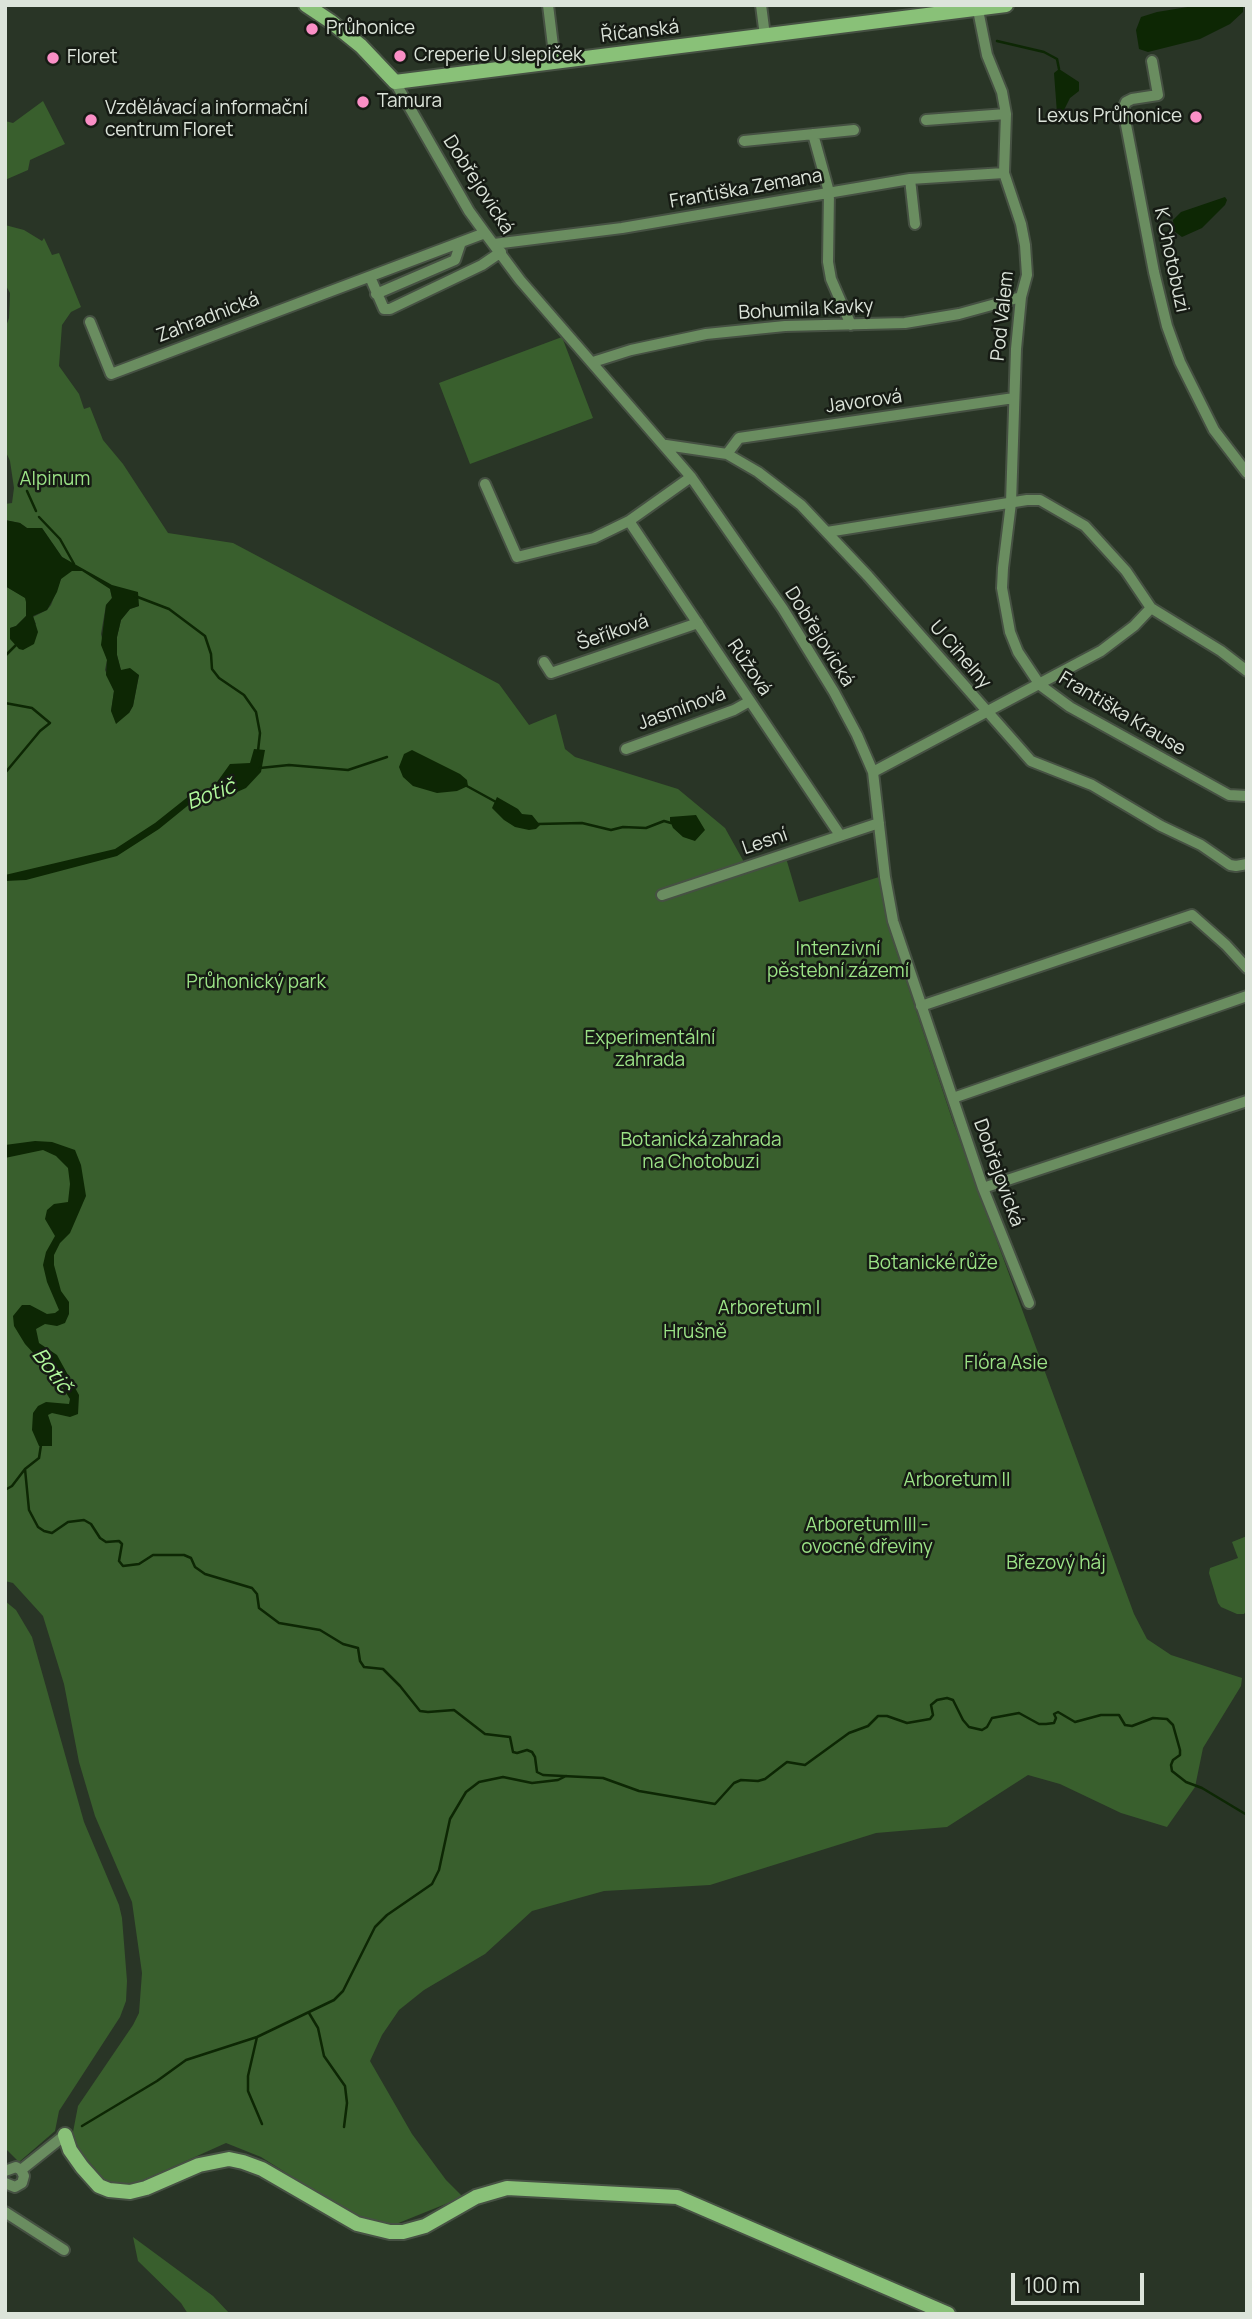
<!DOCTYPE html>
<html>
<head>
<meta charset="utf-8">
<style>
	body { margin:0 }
	#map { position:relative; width:1252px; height:2319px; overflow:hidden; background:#293526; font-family:Manrope,sans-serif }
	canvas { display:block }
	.frame { position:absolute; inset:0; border:7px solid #dce4da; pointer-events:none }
	.scale { position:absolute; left:1011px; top:2273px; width:133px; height:32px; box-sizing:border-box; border:4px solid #dce4da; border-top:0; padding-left:9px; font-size:21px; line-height:24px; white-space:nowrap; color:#dce4da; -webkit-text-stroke:5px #161b14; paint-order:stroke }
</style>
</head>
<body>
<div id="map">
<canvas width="1252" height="2319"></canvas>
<div class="frame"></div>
<div class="scale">100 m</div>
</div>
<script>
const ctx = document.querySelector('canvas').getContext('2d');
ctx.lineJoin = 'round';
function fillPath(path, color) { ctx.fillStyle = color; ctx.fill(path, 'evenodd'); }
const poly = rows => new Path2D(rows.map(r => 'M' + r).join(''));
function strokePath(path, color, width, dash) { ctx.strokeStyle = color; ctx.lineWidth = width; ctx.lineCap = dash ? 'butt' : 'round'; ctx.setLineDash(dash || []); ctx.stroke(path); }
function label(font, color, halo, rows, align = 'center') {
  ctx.font = font + ' Manrope,sans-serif'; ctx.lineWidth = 5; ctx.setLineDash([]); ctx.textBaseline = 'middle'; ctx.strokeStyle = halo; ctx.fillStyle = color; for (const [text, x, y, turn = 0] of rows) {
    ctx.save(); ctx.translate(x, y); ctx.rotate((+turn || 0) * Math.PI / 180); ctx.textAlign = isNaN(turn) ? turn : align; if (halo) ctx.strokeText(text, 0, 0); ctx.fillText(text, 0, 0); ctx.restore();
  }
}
fillPath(poly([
	[43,101,65,144,30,160,28,170,5,180,5,121,13,123],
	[5,225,24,230,42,241,44,238,52,255,59,253,81,307,71,312,62,325,59,366,79,394,84,409,90,407,103,440,123,464,168,533,233,543,499,684,529,725,556,714,565,749,575,757,678,789,725,828,749,871,786,858,799,902,879,877,888,926,952,1119,1134,1614,1147,1639,1171,1655,1242,1678,1241,1686,1203,1748,1195,1787,1167,1827,1121,1813,1060,1784,1028,1775,947,1827,876,1833,710,1885,604,1891,532,1911,485,1954,424,1990,399,2010,382,2035,370,2061,412,2134,446,2180,463,2197,396,2224,381,2226,353,2215,261,2157,226,2143,137,2183,121,2186,104,2179,79,2150,73,2132,78,2106,133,2025,139,2013,142,1973,132,1902,95,1816,79,1762,64,1684,43,1616,13,1583,5,1581,5,586,26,598,26,616,16,626,10,628,10,639,36,624,33,617,47,610,51,605,61,579,72,563,62,557,42,528,27,528,20,523,5,520,5,504,12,503,14,488,10,461,5,450,5,329,9,318,10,293,5,284],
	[110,589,136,597,139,606,130,609,121,620,117,637,117,655,121,671,139,675,133,706,129,713,111,711,114,691,105,670,107,660,101,634,106,605,112,598],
	[562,337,593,418,470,464,439,383],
	[1247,1536,1247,1610,1244,1614,1237,1614,1221,1607,1218,1603,1209,1573,1210,1568,1238,1558,1232,1542],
	[5,1601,16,1610,32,1637,84,1822,119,1905,122,1918,127,1981,126,2001,120,2017,59,2111,55,2131,19,2162,5,2148],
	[133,2237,213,2296,230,2314,188,2314,181,2303,138,2261]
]), '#395f2d');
fillPath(poly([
	[1200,5,1243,5,1243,12,1230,24,1200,39,1148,52,1139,49,1136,30,1141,17,1157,12],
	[1059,69,1079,82,1079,91,1070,98,1062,114,1057,113,1054,73],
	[1225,197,1227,200,1225,205,1202,228,1182,237,1174,231,1173,220,1181,212],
	[5,520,20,523,27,528,42,528,62,557,112,585,138,592,139,606,130,609,121,620,117,637,117,655,121,670,130,668,139,675,133,706,129,713,116,724,111,711,114,691,106,675,107,660,101,645,106,605,112,598,110,589,82,571,72,571,61,579,57,592,47,610,33,616,38,632,34,644,23,650,19,649,10,639,10,628,16,626,26,616,26,602,25,598,5,586],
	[254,749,265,750,261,772,246,788,219,800,191,803,159,829,117,856,26,880,5,881,5,875,115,849,155,823,189,796,212,789,230,764,250,763],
	[412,750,460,774,467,780,468,786,457,791,437,793,413,786,403,777,399,767,404,754],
	[497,797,518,809,522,814,532,815,540,825,536,829,529,830,515,827,504,820,492,808],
	[696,815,705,830,695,841,683,837,673,828,670,821,670,817],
	[35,1141,52,1142,75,1150,81,1165,86,1196,70,1233,60,1243,54,1255,54,1265,61,1291,69,1302,69,1314,65,1323,57,1326,45,1324,36,1329,39,1343,57,1355,79,1395,78,1414,70,1417,52,1413,48,1415,52,1427,52,1446,39,1446,32,1430,33,1413,38,1406,46,1402,69,1404,70,1399,58,1380,25,1344,14,1326,13,1316,22,1305,30,1305,47,1314,55,1313,59,1310,47,1282,43,1265,46,1252,55,1236,45,1219,47,1210,54,1204,68,1202,70,1184,68,1168,56,1156,43,1150,5,1158,5,1145]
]), '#0d2704');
strokePath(poly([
	[997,41,1044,52,1057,59,1059,69],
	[27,491,36,511],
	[39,517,60,539,74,564],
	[135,596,169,609,205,636,211,654,212,669,219,678,244,695,256,712,260,733,258,751],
	[5,656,17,644],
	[5,703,32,708,50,723,40,731,5,773],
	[260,768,289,765,348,770,387,757],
	[465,785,496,802],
	[538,824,582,823,611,830,623,827,646,828,664,821,671,823],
	[25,1469,29,1510,38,1527,44,1531,52,1533,68,1522,84,1520,91,1524,100,1538,106,1542,119,1541,122,1544,119,1561,123,1566,139,1564,153,1555,184,1555,191,1558,195,1567,205,1574,252,1588,257,1594,259,1608,279,1623,320,1630,343,1644,358,1648,360,1661,364,1667,383,1669,400,1686,420,1711,428,1712,454,1710,485,1734,510,1737,513,1752,517,1753,527,1750,532,1752,535,1757,537,1772,543,1775,603,1778,639,1791,715,1804,734,1783,741,1780,758,1781,765,1779,787,1762,805,1765,849,1733,868,1726,878,1716,887,1716,907,1723,930,1719,933,1715,931,1705,937,1700,947,1698,953,1700,963,1720,969,1727,982,1730,987,1727,992,1718,1019,1713,1039,1724,1046,1724,1054,1723,1056,1718,1054,1714,1058,1712,1075,1722,1101,1715,1119,1715,1125,1725,1132,1726,1153,1718,1167,1719,1173,1725,1180,1750,1180,1755,1173,1760,1171,1765,1172,1771,1186,1782,1202,1788,1247,1815],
	[5,1490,12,1486,25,1469,39,1458,41,1445],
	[309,2013,318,2028,324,2056,345,2086,347,2103,344,2127],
	[257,2037,248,2076,248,2091,262,2124],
	[82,2126,157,2081,186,2060,257,2037,334,2000,343,1991,375,1927,387,1915,432,1884,439,1870,450,1819,466,1792,479,1782,503,1777,532,1783,558,1780,566,1776]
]), '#0d2704', 2.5);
const street = poly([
	[548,5,555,62],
	[761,5,765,36],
	[978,10,987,55,1002,92,1006,114,1004,173,1021,224,1025,245,1027,275,1021,297,1016,349,1011,503,1003,568,1002,588,1010,632,1018,652,1040,685,1070,707,1229,795,1247,796],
	[1152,61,1158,95,1132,99,1126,102,1123,109,1154,272,1167,326,1180,362,1214,430,1247,473],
	[395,82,469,211,485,233,520,280,691,477,783,609,834,692,857,735,873,772,885,877,893,921,983,1188,1029,1303],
	[926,120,1006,114],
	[813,134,829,192,828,262,831,279,851,325],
	[744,141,854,130],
	[910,179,915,224],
	[494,244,622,228,910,179,1004,173],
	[370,277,384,309,390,309,482,265,501,252],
	[376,294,455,260,461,242],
	[90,322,111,374,485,233],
	[593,362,631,350,706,334,785,326,905,323,959,314,1021,297],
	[666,445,727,454,758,472,801,505,868,576,1031,761,1092,785,1161,826,1201,845,1230,865,1236,866,1247,864],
	[727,454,739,438,1014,398],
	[485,484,517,557,594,538,629,521,691,477],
	[629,521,840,835],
	[827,532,1027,500,1040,500,1085,526,1126,571,1151,608,1221,651,1247,671],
	[544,662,551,673,698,623],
	[626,749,734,710,750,701],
	[873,772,1101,651,1134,626,1151,608],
	[662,895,879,823],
	[921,1006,1192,915,1226,945,1247,968],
	[953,1098,1247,996],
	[983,1188,1247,1101],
	[21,2170,65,2135],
	[5,2171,16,2167,21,2170,24,2176,22,2183,15,2187,5,2183],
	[5,2212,64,2250]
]);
const secondary = poly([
	[306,5,330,21,361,46,395,82,1006,5],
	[65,2135,70,2150,82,2167,99,2186,109,2190,130,2192,146,2188,199,2165,229,2159,243,2162,262,2169,357,2224,390,2232,403,2232,425,2226,476,2197,507,2188,677,2197,948,2314]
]);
strokePath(street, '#465143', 14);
strokePath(secondary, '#465143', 18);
strokePath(street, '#6a8d60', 10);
strokePath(secondary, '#89c178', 14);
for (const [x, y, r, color] of [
	[312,29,7,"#fa8fc6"],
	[400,56,7,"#fa8fc6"],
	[53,58,7,"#fa8fc6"],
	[363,102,7,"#fa8fc6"],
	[1196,117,7,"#fa8fc6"],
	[91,120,7,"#fa8fc6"]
]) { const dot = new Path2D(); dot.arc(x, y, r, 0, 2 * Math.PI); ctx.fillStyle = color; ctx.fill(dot); strokePath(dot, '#161b14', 2.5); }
label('19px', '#dce4da', '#161b14', [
	["Průhonice",326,29],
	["Creperie U slepiček",414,56],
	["Floret",67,58],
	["Tamura",377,102],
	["Vzdělávací a informační",105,109],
	["centrum Floret",105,131],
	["Lexus Průhonice",1182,117,"right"]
], 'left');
label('19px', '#dce4da', '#161b14', [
	["Říčanská",640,32,-7],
	["Dobřejovická",478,185,57],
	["Františka Zemana",746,189,-10],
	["K Chotobuzi",1171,260,78],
	["Bohumila Kavky",806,310,-3],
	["Pod Valem",1003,316,-84],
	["Zahradnická",208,318,-21],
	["Javorová",864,402,-8],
	["Šeříková",613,633,-19],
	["Dobřejovická",819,637,58],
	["U Cihelny",960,655,49],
	["Růžová",749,668,56],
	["Jasmínová",682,709,-20],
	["Františka Krause",1122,714,31],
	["Lesní",765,842,-19],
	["Dobřejovická",998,1173,70]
]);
label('19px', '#9be286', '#161b14', [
	["Alpinum",55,480],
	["Intenzivní",838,950],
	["pěstební zázemí",838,972],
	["Průhonický park",256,983],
	["Experimentální",650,1039],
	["zahrada",650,1061],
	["Botanická zahrada",701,1141],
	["na Chotobuzi",701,1163],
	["Botanické růže",933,1264],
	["Arboretum I",769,1309],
	["Hrušně",695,1333],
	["Flóra Asie",1006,1364],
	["Arboretum II",957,1481],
	["Arboretum III -",867,1526],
	["ovocné dřeviny",867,1548],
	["Březový háj",1056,1564]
]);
label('italic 21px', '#b0f89b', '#161b14', [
	["Botič",211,795,-21],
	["Botič",51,1371,53]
]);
</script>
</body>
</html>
